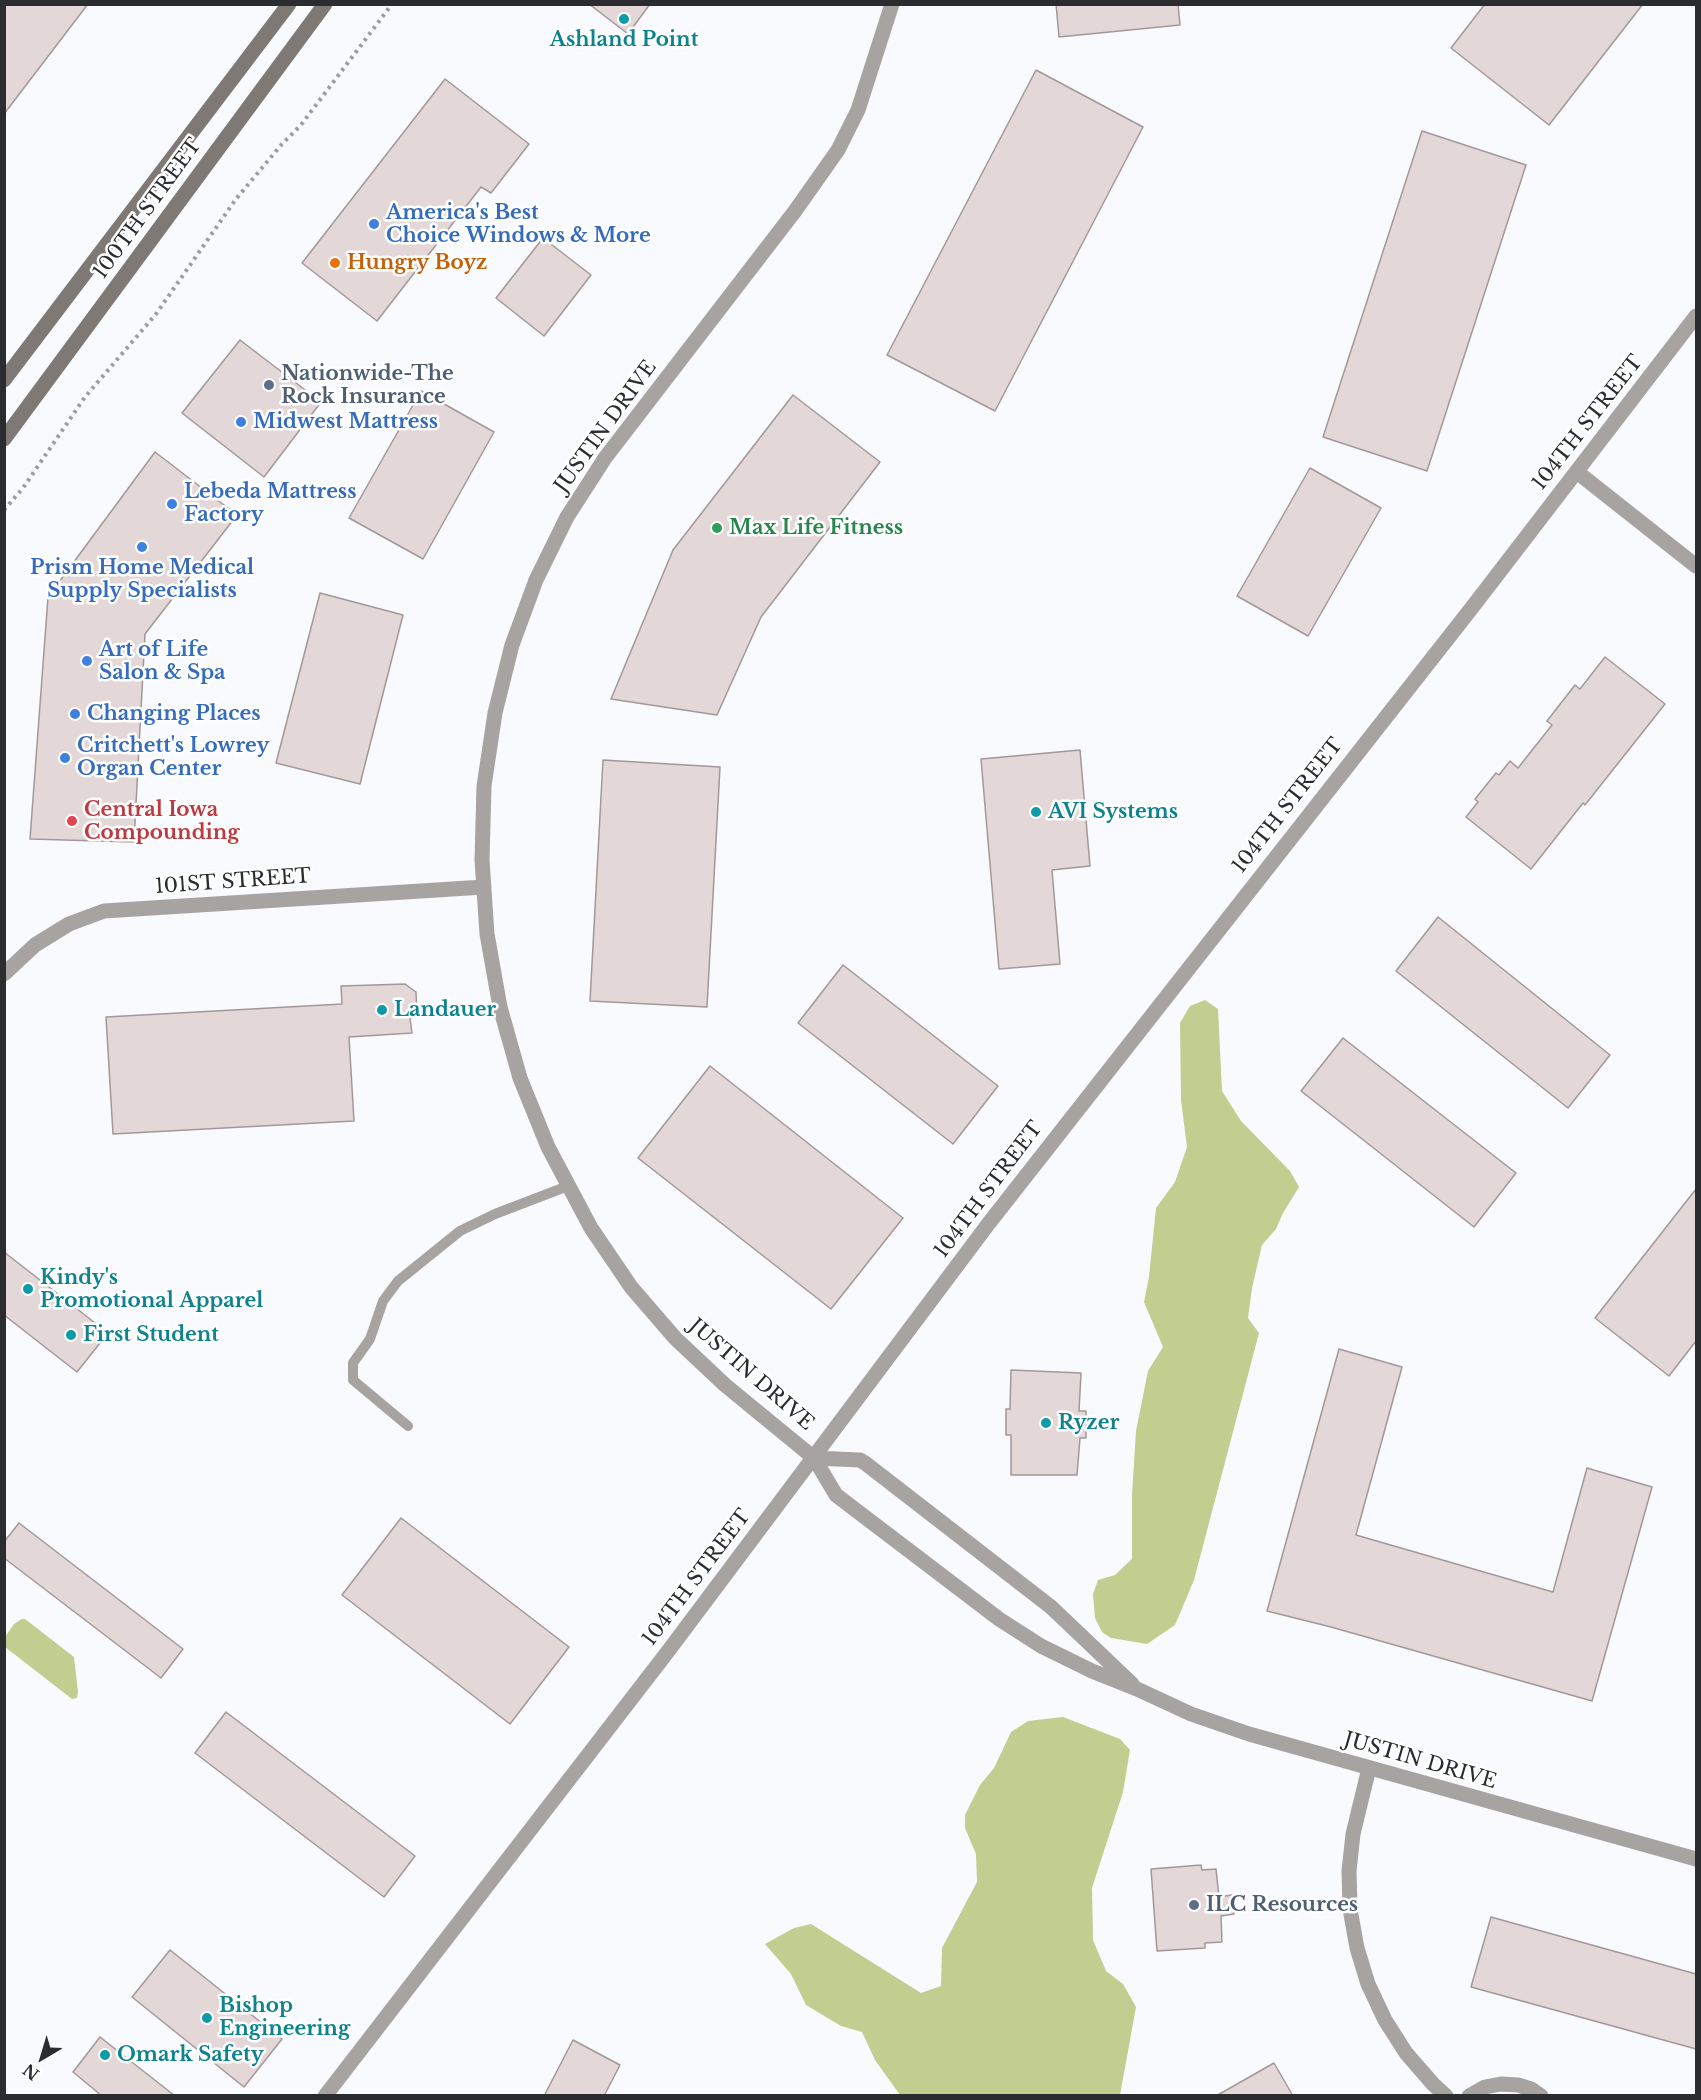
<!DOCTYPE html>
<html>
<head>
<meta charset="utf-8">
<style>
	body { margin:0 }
	#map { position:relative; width:1701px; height:2100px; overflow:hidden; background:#f8fafe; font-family:"Libre Baskerville",serif }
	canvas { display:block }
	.frame { position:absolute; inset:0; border:6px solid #2a2c2f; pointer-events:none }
	.north { position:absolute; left:12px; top:2028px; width:60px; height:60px; -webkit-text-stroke:4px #fff; paint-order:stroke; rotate:218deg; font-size:16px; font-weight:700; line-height:24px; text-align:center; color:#2a2c2f }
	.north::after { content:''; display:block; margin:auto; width:21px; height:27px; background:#2a2c2f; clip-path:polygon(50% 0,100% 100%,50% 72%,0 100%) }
</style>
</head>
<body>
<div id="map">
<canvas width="1701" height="2100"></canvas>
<div class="frame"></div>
<div class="north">N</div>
</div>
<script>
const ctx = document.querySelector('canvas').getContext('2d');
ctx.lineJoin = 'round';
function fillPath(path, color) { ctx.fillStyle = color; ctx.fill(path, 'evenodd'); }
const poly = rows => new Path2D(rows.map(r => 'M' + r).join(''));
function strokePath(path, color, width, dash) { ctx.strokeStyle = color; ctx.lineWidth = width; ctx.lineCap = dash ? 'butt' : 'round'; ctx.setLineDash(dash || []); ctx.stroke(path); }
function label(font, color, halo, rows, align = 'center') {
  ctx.font = font + ' "Libre Baskerville",serif'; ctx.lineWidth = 5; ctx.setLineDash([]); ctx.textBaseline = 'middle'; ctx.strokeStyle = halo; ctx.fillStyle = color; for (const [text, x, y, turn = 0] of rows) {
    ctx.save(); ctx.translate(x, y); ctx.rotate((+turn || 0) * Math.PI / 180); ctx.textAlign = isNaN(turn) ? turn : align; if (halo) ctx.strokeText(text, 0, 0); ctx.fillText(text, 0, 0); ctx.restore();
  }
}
fillPath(poly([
	[1205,1000,1218,1009,1222,1091,1241,1121,1290,1171,1299,1187,1283,1213,1276,1229,1262,1245,1252,1288,1248,1318,1259,1333,1194,1580,1175,1625,1147,1644,1111,1638,1102,1632,1095,1618,1093,1594,1098,1580,1115,1575,1132,1559,1132,1495,1136,1431,1148,1371,1163,1347,1144,1302,1149,1277,1156,1208,1175,1182,1187,1147,1181,1100,1180,1023,1190,1006],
	[22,1619,25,1619,74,1657,78,1692,77,1698,72,1699,5,1647,5,1637,14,1624],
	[1063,1717,1120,1739,1130,1750,1123,1792,1092,1888,1093,1940,1106,1971,1123,1984,1136,2007,1120,2095,900,2095,875,2060,862,2032,841,2026,806,2005,791,1974,765,1944,794,1928,811,1924,921,1993,941,1986,942,1948,977,1882,976,1854,965,1828,965,1815,980,1785,994,1768,1011,1732,1028,1721]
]), '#c1ce90');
const building = poly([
	[4,4,88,4,4,114,4,4],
	[589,4,650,4,628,34,589,4],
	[1056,4,1178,4,1180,25,1059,37,1056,4],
	[1485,4,1643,4,1549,125,1451,48,1485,4],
	[1036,70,1143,127,995,411,887,355,1036,70],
	[445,79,529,144,491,193,481,187,377,321,302,263,445,79],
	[1422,131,1526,165,1427,471,1323,437,1422,131],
	[543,238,591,275,544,336,496,298,543,238],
	[240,340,321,402,264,477,182,413,240,340],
	[421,391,494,432,423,559,349,518,421,391],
	[793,395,880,462,761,617,717,715,611,699,673,550,793,395],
	[155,452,237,515,145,634,134,842,30,839,48,597,155,452],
	[1310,468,1381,508,1308,636,1237,596,1310,468],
	[320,593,403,615,360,784,276,763,320,593],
	[1605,657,1665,704,1585,805,1583,803,1531,869,1466,817,1478,802,1475,799,1496,773,1499,775,1510,761,1518,768,1552,725,1547,721,1575,685,1580,689,1605,657],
	[1080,750,1090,866,1052,870,1060,964,999,969,981,759,1080,750],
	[603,760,720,767,707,1007,590,1001,603,760],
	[1438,917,1610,1055,1568,1108,1396,971,1438,917],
	[843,965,998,1086,953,1144,798,1023,843,965],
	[405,984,416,992,417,1016,410,1018,412,1033,349,1037,354,1121,113,1134,106,1017,342,1004,341,986,405,984],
	[1343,1038,1516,1173,1474,1227,1301,1091,1343,1038],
	[710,1066,903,1218,831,1309,638,1158,710,1066],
	[1696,1189,1696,1341,1669,1376,1595,1318,1696,1189],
	[4,1252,108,1333,77,1372,4,1315,4,1252],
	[1339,1349,1402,1367,1356,1535,1553,1592,1587,1468,1652,1487,1592,1701,1331,1627,1267,1611,1339,1349],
	[1011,1370,1081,1373,1079,1411,1086,1411,1086,1438,1080,1438,1077,1475,1011,1475,1011,1435,1006,1435,1006,1409,1010,1409,1011,1370],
	[401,1518,569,1647,510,1724,342,1595,401,1518],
	[19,1523,183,1649,161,1678,4,1558,4,1542,19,1523],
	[226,1712,415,1856,384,1897,195,1753,226,1712],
	[1201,1865,1202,1870,1216,1869,1219,1897,1232,1895,1234,1914,1221,1916,1222,1942,1205,1943,1205,1948,1157,1951,1151,1869,1201,1865],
	[1491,1917,1696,1974,1696,2049,1471,1987,1491,1917],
	[170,1950,282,2039,244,2087,132,1997,170,1950],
	[100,2037,175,2096,102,2096,73,2072,100,2037],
	[573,2040,620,2065,604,2096,544,2096,573,2040],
	[1274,2063,1293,2096,1216,2096,1274,2063]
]);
fillPath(building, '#e3d7d7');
strokePath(building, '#a39898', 1.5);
strokePath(poly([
	[4,510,23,488,85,397,156,314,236,199,282,144,301,125,392,4]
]), '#9a9ca0', 4, [3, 4.5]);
strokePath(poly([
	[408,1426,353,1380,353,1363,370,1339,383,1301,398,1281,460,1231,495,1214,568,1186]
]), '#a7a3a1', 10);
strokePath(poly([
	[892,4,858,110,838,150,795,211,605,458,567,517,536,580,512,645,495,713,484,786,482,860,487,934,500,1007,520,1078,548,1147,591,1228,631,1287,675,1338,725,1385,814,1458,836,1495,999,1619,1041,1646,1092,1671,1137,1689,1191,1714,1249,1734,1696,1859],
	[1577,472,1696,566],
	[4,974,35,945,69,924,104,911,484,887],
	[814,1458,860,1460,865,1463,1051,1607,1132,1684],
	[1369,1768,1353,1834,1349,1871,1350,1909,1357,1948,1368,1984,1385,2020,1406,2053,1433,2084,1446,2096],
	[325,2096,669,1650,989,1223,1474,605,1696,316],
	[1469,2096,1485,2087,1501,2084,1518,2085,1531,2089,1541,2096]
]), '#a7a3a1', 15);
strokePath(poly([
	[4,380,289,4],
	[4,439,325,4]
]), '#7f7976', 15);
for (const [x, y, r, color] of [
	[624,19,6,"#0f9aa8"],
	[374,224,6,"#3f7fe0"],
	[335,263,6,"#e8710a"],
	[269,385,6,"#5c6f8a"],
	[241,422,6,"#3f7fe0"],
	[172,504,6,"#3f7fe0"],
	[717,528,6,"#2e9e5b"],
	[142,547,6,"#3f7fe0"],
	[87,661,6,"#3f7fe0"],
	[75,714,6,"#3f7fe0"],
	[65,758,6,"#3f7fe0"],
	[1036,812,6,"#0f9aa8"],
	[72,821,6,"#e0444e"],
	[382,1010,6,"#0f9aa8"],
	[28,1289,6,"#0f9aa8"],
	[71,1335,6,"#0f9aa8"],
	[1046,1423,6,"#0f9aa8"],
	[1194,1905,6,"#5c6f8a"],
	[207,2018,6,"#0f9aa8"],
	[105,2055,6,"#0f9aa8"]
]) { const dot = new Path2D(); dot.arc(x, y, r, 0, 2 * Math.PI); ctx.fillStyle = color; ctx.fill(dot); strokePath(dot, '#fff', 2); }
label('bold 20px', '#0d838f', '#fff', [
	["Ashland Point",624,40,"center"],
	["AVI Systems",1048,812],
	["Landauer",394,1010],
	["Kindy's",40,1278],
	["Promotional Apparel",40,1301],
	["First Student",83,1335],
	["Ryzer",1058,1423],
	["Bishop",219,2006],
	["Engineering",219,2029],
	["Omark Safety",117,2055]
], 'left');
label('20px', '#2a2c2f', '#fff', [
	["100TH STREET",148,209,-54],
	["104TH STREET",1588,423,-52],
	["JUSTIN DRIVE",606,427,-54],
	["104TH STREET",1288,806,-52],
	["101ST STREET",233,882,-4],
	["104TH STREET",989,1190,-53],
	["JUSTIN DRIVE",751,1375,41],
	["104TH STREET",697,1578,-53],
	["JUSTIN DRIVE",1420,1761,16]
]);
label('bold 20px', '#366cbe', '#fff', [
	["America's Best",386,213],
	["Choice Windows & More",386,236],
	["Midwest Mattress",253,422],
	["Lebeda Mattress",184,492],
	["Factory",184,515],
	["Prism Home Medical",142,568,"center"],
	["Supply Specialists",142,591,"center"],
	["Art of Life",99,650],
	["Salon & Spa",99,673],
	["Changing Places",87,714],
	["Critchett's Lowrey",77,746],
	["Organ Center",77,769]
], 'left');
label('bold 20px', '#c56008', '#fff', [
	["Hungry Boyz",347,263]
], 'left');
label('bold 20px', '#4e5e75', '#fff', [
	["Nationwide-The",281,374],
	["Rock Insurance",281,397],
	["ILC Resources",1206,1905]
], 'left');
label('bold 20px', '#27864d', '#fff', [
	["Max Life Fitness",729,528]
], 'left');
label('bold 20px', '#be3a42', '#fff', [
	["Central Iowa",84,810],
	["Compounding",84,833]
], 'left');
</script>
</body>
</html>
